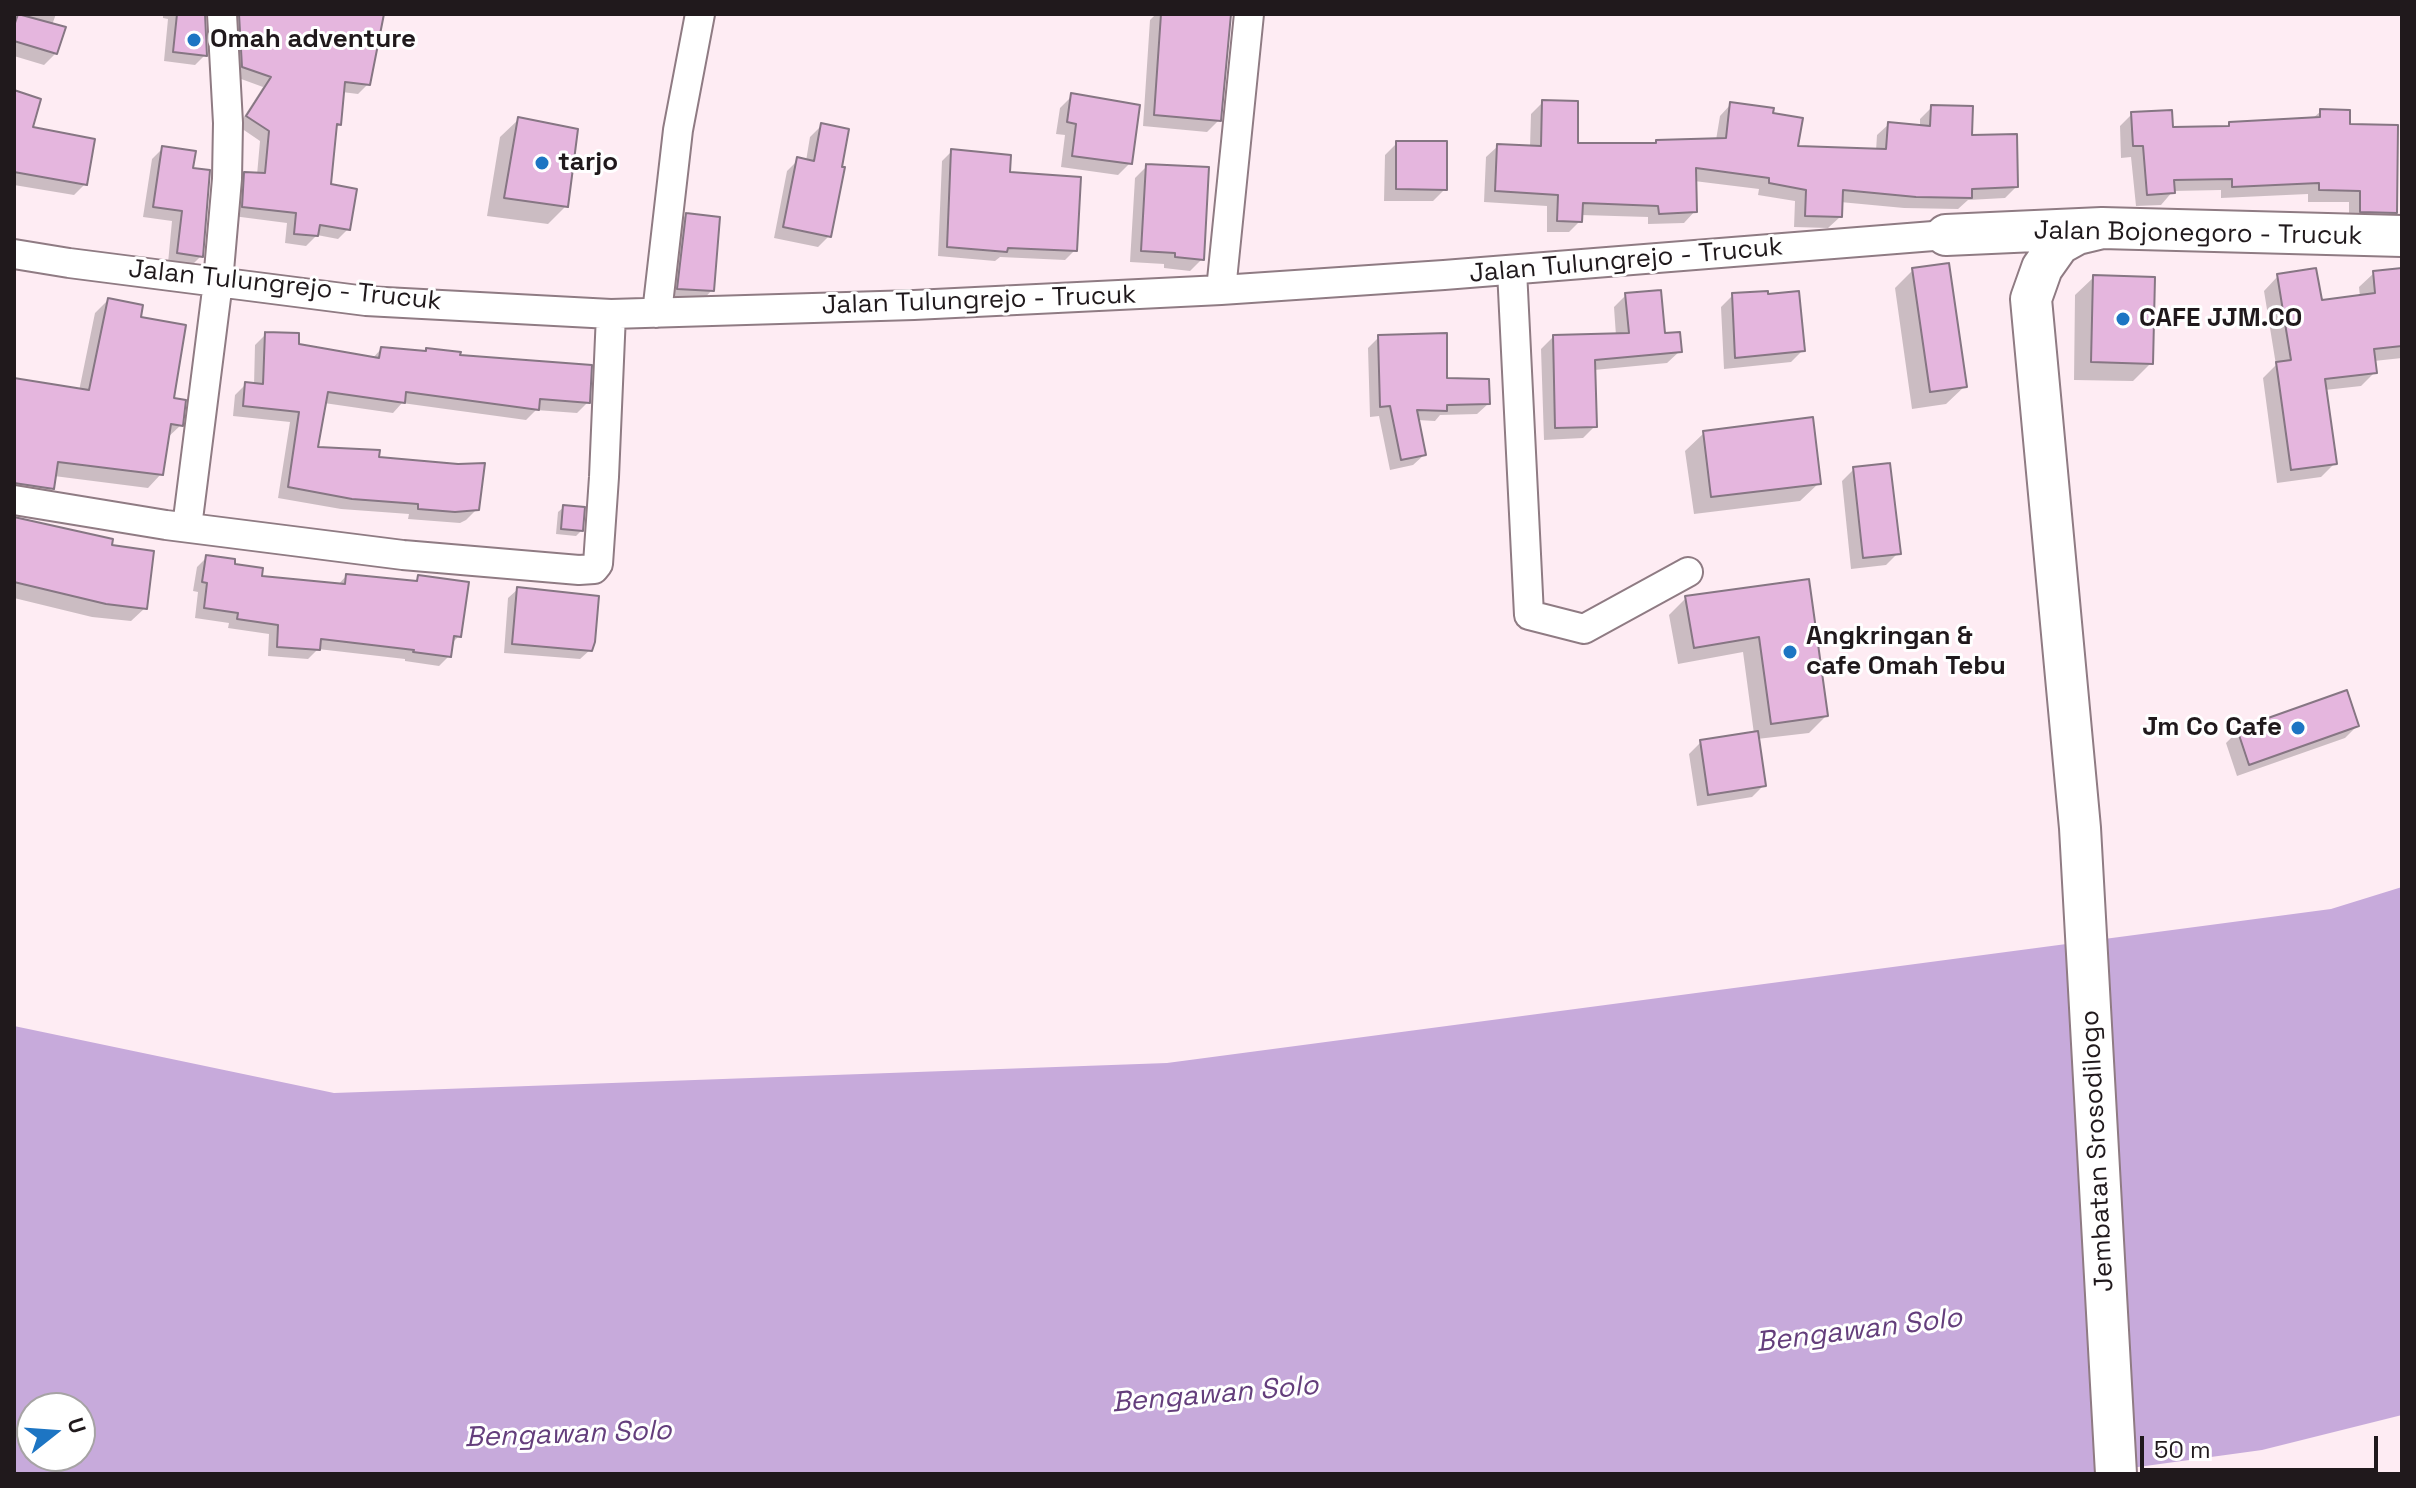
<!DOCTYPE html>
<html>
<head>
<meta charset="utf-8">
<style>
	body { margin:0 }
	#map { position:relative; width:2416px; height:1488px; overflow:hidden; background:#feecf3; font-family:"Space Grotesk",sans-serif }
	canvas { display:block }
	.frame { position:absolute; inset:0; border:16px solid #20191c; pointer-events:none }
	.north { position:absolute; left:16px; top:1392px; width:80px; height:80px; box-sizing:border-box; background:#fff; border:2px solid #a6a3a4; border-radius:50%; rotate:73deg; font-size:22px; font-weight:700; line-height:32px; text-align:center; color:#20191c }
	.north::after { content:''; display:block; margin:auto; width:28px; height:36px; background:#1d75c3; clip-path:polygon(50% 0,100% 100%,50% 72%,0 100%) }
	.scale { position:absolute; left:2140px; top:1436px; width:238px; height:36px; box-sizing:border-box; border:4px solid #20191c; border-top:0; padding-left:10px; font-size:24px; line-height:28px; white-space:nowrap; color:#20191c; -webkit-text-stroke:6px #fff; paint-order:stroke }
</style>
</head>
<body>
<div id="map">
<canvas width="2416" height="1488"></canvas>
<div class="frame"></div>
<div class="north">U</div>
<div class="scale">50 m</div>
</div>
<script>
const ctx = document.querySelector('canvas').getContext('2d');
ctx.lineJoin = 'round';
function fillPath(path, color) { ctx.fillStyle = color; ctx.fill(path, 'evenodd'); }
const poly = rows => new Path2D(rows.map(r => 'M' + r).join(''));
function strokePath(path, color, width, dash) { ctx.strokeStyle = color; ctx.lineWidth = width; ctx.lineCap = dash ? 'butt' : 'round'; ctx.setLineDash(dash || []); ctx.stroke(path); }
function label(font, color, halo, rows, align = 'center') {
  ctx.font = font + ' "Space Grotesk",sans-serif'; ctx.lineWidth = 6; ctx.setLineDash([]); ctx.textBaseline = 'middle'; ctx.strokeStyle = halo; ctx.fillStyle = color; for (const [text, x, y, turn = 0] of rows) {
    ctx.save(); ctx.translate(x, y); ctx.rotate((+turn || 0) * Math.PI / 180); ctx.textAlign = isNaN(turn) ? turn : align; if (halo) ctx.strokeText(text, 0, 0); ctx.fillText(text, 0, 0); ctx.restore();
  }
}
fillPath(poly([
	[2402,887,2402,1415,2262,1450,2087,1474,14,1474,14,1026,334,1093,1167,1063,2331,909],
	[32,1408,80,1408,80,1456,32,1456]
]), '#c7aadb');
fillPath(poly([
	[14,14,56,14,52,25,56,53,44,65,14,56],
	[163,14,203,14,205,55,195,65,164,61,168,19,163,18],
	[226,14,382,14,368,84,358,94,342,92,339,124,334,129,329,186,348,229,338,239,317,235,306,246,285,243,287,223,233,216,235,184,245,174,257,175,260,141,238,126,263,87,233,76],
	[1156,14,1228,14,1219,120,1207,132,1143,126,1150,20],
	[14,92,30,129,85,184,74,195,14,185],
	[1072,96,1130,163,1118,175,1061,167,1065,135,1056,134,1060,108],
	[1543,102,1576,145,1654,145,1716,140,1720,116,1731,104,1771,115,1796,148,1876,151,1877,135,1889,124,1920,127,1920,119,1932,107,1970,137,2016,187,2005,198,1968,200,1958,209,1904,208,1840,202,1840,217,1828,228,1794,227,1795,201,1758,195,1759,189,1694,181,1695,211,1684,223,1648,224,1648,217,1581,215,1580,221,1569,232,1547,232,1547,206,1484,202,1486,157,1498,146,1530,147,1531,114],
	[2321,111,2348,126,2395,212,2383,224,2349,223,2349,202,2308,202,2308,194,2221,198,2221,190,2173,191,2161,205,2136,206,2131,157,2121,158,2120,126,2132,114,2171,129,2225,128,2230,124,2312,119],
	[519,119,566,206,548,224,487,216,500,137],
	[821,126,829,236,818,247,774,238,787,171,798,160,806,161,810,137],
	[1397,143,1445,189,1433,201,1384,201,1385,155],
	[163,148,190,170,201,256,191,266,168,263,172,221,143,217,152,159],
	[952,151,1008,174,1075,250,1065,260,1000,257,995,261,938,256,942,161],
	[1147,166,1202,259,1190,271,1164,268,1164,264,1130,262,1135,178],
	[686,215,712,290,700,303,666,300,674,227],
	[1913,270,1965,386,1946,404,1912,409,1895,288],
	[2402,271,2402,358,2374,361,2375,372,2361,386,2325,390,2335,463,2321,477,2277,483,2263,378,2276,365,2264,291,2278,276,2320,302,2360,297,2359,287,2374,273],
	[2094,277,2151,363,2133,381,2074,380,2075,295],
	[1626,295,1680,351,1667,363,1594,370,1595,426,1583,438,1544,440,1541,349,1553,337,1616,336,1614,307],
	[1733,295,1803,350,1791,362,1724,369,1721,307],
	[108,300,138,318,181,425,166,439,161,474,148,488,54,476,52,488,39,502,14,499,14,380,79,391,95,313],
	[266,334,297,345,372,359,381,349,424,353,427,350,458,356,588,402,577,413,536,410,526,420,402,403,393,413,324,403,316,449,377,458,477,509,466,520,460,523,408,519,409,514,341,509,278,498,290,422,233,416,235,395,246,384,254,385,255,345],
	[1379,337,1445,380,1488,404,1477,414,1440,415,1435,421,1417,420,1424,455,1413,465,1390,470,1379,416,1370,417,1368,348],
	[1704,433,1819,483,1800,501,1694,514,1685,451],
	[1854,469,1898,553,1886,565,1851,569,1842,481],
	[564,507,581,531,576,536,556,534,558,512],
	[14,519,109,547,145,608,131,621,92,617,14,598],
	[207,557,260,578,337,586,346,576,414,582,419,578,459,636,450,645,449,656,439,666,405,661,405,659,318,649,308,659,268,656,269,634,228,628,229,623,195,618,198,592,193,591,197,567],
	[1807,581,1826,716,1809,733,1757,739,1764,785,1752,797,1697,806,1689,754,1701,742,1754,734,1743,652,1678,664,1669,615,1686,598],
	[518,589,590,650,580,659,504,653,508,598],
	[2357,726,2345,738,2237,776,2226,743,2238,731]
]), '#0003');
const building = poly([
	[18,14,66,27,57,54,14,41,14,26,18,14],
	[177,14,205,14,207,56,173,52,177,14],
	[239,14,384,14,370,85,345,82,341,125,337,124,331,184,357,189,350,230,320,225,318,236,294,234,296,213,242,207,244,172,265,173,269,131,246,116,271,77,242,67,239,14],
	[1161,14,1231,14,1221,121,1154,115,1161,14],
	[14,90,41,99,33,127,95,139,87,185,14,172,14,90],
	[1071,93,1140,105,1132,164,1072,156,1076,124,1067,122,1071,93],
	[1542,100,1578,101,1578,143,1656,143,1656,140,1726,138,1730,102,1774,108,1773,113,1803,118,1798,146,1886,149,1888,122,1930,126,1931,105,1973,106,1972,135,2017,134,2018,187,1972,189,1972,198,1916,197,1843,190,1842,217,1805,216,1806,190,1769,183,1769,178,1696,168,1697,212,1659,214,1658,206,1583,203,1582,222,1557,221,1558,195,1495,191,1497,144,1541,146,1542,100],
	[2320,109,2350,110,2350,124,2398,125,2397,213,2360,212,2360,191,2319,190,2319,183,2232,187,2232,179,2174,180,2175,193,2147,195,2143,146,2133,146,2131,112,2172,110,2173,127,2229,126,2229,122,2320,117,2320,109],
	[518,117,578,129,568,207,504,198,518,117],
	[821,123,849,129,842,167,845,167,831,237,783,227,797,157,814,161,821,123],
	[1396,141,1447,141,1447,190,1396,189,1396,141],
	[162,146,196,151,193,168,210,170,203,257,177,253,182,211,153,207,162,146],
	[951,149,1011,155,1010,172,1081,177,1077,251,1008,248,1007,252,947,247,951,149],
	[1146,164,1209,167,1204,260,1175,257,1175,253,1141,251,1146,164],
	[686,213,720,217,714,291,677,289,686,213],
	[1949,263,1967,387,1930,392,1912,268,1949,263],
	[2316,268,2322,300,2375,293,2373,271,2402,268,2402,346,2374,349,2377,373,2325,379,2337,464,2291,470,2276,362,2291,360,2277,274,2316,268],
	[2093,275,2155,277,2153,364,2091,362,2093,275],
	[1661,290,1665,333,1680,332,1682,352,1595,360,1597,427,1555,428,1553,335,1629,333,1625,293,1661,290],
	[1768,291,1768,294,1799,291,1805,351,1735,358,1732,293,1768,291],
	[108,298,143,305,141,317,186,325,174,398,186,400,183,426,171,424,163,475,58,462,54,489,14,483,14,378,89,390,108,298],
	[265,332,299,333,299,344,379,358,381,347,426,351,426,348,461,352,460,355,592,365,590,403,540,399,539,410,406,392,405,403,328,392,318,447,380,450,379,457,458,464,485,463,479,510,455,512,418,509,418,504,352,499,288,487,299,412,243,406,245,382,263,384,265,332],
	[1447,333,1447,378,1489,379,1490,404,1447,405,1447,411,1417,410,1426,455,1401,460,1390,406,1380,407,1378,335,1447,333],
	[1813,417,1821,484,1711,497,1703,431,1813,417],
	[1890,463,1901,554,1863,558,1853,467,1890,463],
	[563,505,585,507,583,531,561,529,563,505],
	[14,517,113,539,112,545,154,551,147,609,106,604,14,582,14,517],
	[206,555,235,559,235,564,263,568,262,576,345,584,346,574,417,581,418,575,469,582,461,637,454,636,451,657,413,652,414,650,321,639,320,650,277,647,278,625,237,619,238,613,204,608,207,583,202,582,206,555],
	[1809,579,1828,716,1771,724,1759,637,1694,648,1685,596,1809,579],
	[517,587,599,596,595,642,592,651,512,644,517,587],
	[2347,690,2359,726,2249,765,2237,729,2347,690],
	[1758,731,1766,786,1708,795,1700,740,1758,731]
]);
fillPath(building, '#e5b6de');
strokePath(building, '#867683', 2);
const street = poly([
	[14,254,69,263,366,301,611,314,914,305,1221,290,1444,275,1946,235],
	[1512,270,1529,615,1584,629,1688,572],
	[1221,290,1249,14],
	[657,313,678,130,700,14],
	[14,500,166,525,403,555,579,570,594,569,598,564,604,477,611,314],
	[187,527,218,282,227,179,228,123,222,14]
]);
const secondary = poly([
	[2102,228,2077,234,2059,244,2042,268,2031,299,2080,828,2116,1474],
	[1946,235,2102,228,2402,236]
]);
strokePath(street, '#8f7b83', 32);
strokePath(secondary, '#8f7b83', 44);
strokePath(street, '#fff', 28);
strokePath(secondary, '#fff', 40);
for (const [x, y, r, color] of [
	[194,40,8,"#1d75c3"],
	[542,163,8,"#1d75c3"],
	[2123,319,8,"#1d75c3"],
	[1790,652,8,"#1d75c3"],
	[2298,728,8,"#1d75c3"]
]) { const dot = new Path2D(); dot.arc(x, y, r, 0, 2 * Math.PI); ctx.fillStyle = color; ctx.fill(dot); strokePath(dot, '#fff', 3); }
label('bold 26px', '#20191c', '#fff', [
	["Omah adventure",210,40],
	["tarjo",558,163],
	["CAFE JJM.CO",2139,319],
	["Angkringan &",1806,637],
	["cafe Omah Tebu",1806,667],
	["Jm Co Cafe",2282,728,"right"]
], 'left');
label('26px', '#20191c', '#fff', [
	["Jalan Bojonegoro - Trucuk",2198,234,1],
	["Jalan Tulungrejo - Trucuk",1626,261,-5],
	["Jalan Tulungrejo - Trucuk",285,286,6],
	["Jalan Tulungrejo - Trucuk",979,301,-2],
	["Jembatan Srosodilogo",2098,1151,-93]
]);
label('italic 28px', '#643e7c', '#fff', [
	["Bengawan Solo",1859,1331,-7],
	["Bengawan Solo",1215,1395,-5],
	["Bengawan Solo",568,1435,-2]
]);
</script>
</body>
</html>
